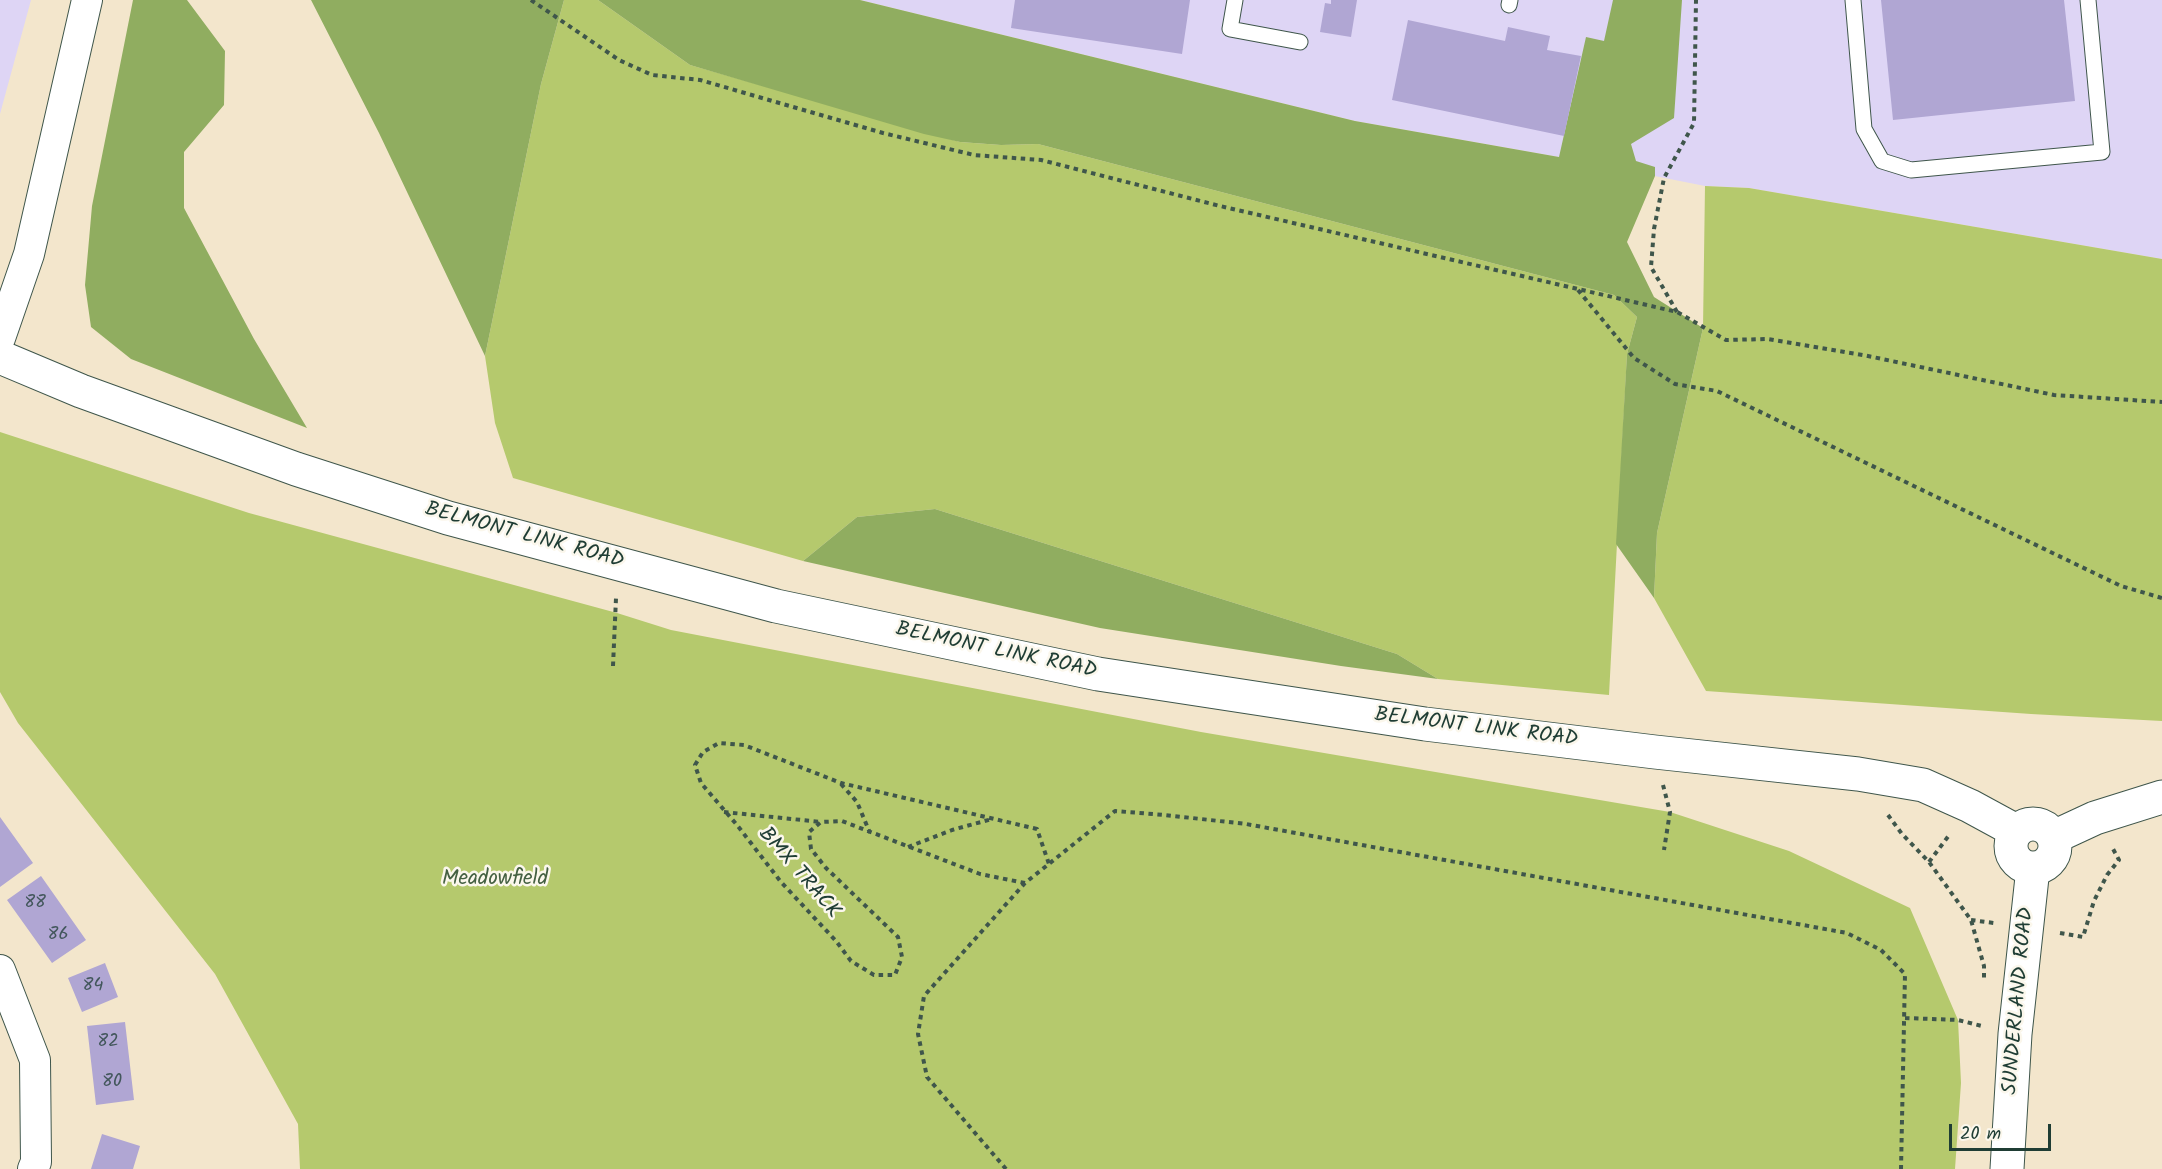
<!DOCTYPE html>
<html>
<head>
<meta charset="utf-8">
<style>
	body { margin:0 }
	#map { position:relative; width:2162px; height:1169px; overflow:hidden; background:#f3e6cc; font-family:Kalam,sans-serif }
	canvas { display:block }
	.scale { position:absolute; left:1949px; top:1124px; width:102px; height:27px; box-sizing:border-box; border:3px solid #1f3d34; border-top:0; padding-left:8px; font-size:18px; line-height:21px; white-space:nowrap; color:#1f3d34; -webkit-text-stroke:4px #fbf7ec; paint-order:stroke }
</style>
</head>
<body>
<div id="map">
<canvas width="2162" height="1169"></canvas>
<div class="scale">20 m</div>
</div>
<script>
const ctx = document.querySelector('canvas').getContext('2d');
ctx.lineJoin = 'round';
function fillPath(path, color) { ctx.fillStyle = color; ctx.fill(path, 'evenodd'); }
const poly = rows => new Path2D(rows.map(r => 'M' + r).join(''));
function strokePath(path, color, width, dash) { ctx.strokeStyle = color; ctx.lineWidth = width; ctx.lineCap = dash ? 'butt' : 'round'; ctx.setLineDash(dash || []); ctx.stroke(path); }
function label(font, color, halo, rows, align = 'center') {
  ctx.font = font + ' Kalam,sans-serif'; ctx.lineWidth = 5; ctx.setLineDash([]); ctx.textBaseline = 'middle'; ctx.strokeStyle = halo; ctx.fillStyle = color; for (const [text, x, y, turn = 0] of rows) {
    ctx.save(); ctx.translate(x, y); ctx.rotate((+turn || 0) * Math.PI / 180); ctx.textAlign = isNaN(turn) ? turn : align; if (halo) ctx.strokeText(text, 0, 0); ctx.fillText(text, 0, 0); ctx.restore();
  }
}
fillPath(poly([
	[0,0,31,0,0,114],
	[860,0,2162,0,2162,259,1749,188,1705,186,1559,157,1355,121]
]), '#ded5f5');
fillPath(poly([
	[564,0,598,0,690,65,960,142,1001,145,1038,144,1614,295,1637,317,1627,354,1609,695,1438,679,1397,654,935,509,857,517,803,561,513,478,495,423,485,356,541,84],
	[1705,186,1749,188,2162,259,2162,721,2031,714,1706,691,1654,598,1657,533,1703,328],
	[0,432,249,513,617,613,671,630,1201,732,1670,812,1789,851,1910,908,1958,1020,1961,1083,1955,1169,300,1169,298,1124,215,974,18,723,0,692]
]), '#b5c96d');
fillPath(poly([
	[133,0,187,0,225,51,224,105,184,152,184,208,254,339,307,428,131,359,91,327,85,285,92,206],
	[311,0,564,0,541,84,485,356,379,133],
	[598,0,860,0,1355,121,1559,157,1586,37,1604,41,1613,0,1682,0,1674,118,1631,144,1636,161,1655,167,1655,176,1627,242,1654,297,1703,328,1657,533,1654,598,1616,544,1627,354,1637,317,1614,295,1038,144,1001,145,960,142,924,134,690,65],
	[935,509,1397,654,1438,679,1341,666,1100,628,803,561,857,517]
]), '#90ad60');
fillPath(poly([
	[1015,0,1190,0,1182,54,1011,28],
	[1331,0,1357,0,1351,37,1320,32,1325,3,1331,4],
	[1881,0,2064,0,2075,101,1893,120],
	[1408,20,1505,41,1508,27,1550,36,1547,50,1581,56,1564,136,1392,100],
	[0,817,33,863,0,887],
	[41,876,86,940,52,963,7,900],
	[105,963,118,997,82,1012,68,978],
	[125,1022,134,1100,96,1105,87,1026],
	[102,1134,140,1146,133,1169,91,1169]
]), '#b0a6d3');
const service = poly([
	[1235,0,1230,29,1300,42],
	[1853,0,1864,129,1882,161,1911,170,2102,152,2088,0],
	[1509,5,1510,0]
]);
const minor = poly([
	[0,338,29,254,87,0],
	[0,970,35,1060,36,1162,33,1169]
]);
const tertiary = poly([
	[0,357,81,391,296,469,448,518,776,606,1098,674,1425,724,1655,752,1858,774,1923,785,1970,806,2016,831],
	'2011 846a22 22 0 1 1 44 0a22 22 0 1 1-44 0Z',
	[2054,837,2095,818,2162,797],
	[2007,1169,2015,1034,2033,868]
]);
strokePath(service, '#3f564b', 17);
strokePath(minor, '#3f564b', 32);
strokePath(tertiary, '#3f564b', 35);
strokePath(poly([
	[531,0,619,60,652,75,700,80,883,133,974,155,1041,160,1220,206,1677,312,1726,340,1768,339,1863,355,2054,395,2162,402],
	[1578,290,1634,358,1675,384,1717,391,2121,586,2162,598],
	[1677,312,1651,267,1654,229,1664,178,1694,123,1696,0],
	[613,666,616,598],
	[841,784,857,802,870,833],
	[1663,785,1670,812,1664,850],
	[724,812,821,822],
	[1888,815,1902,834,1929,862,1971,920,1984,966,1984,981],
	[908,847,952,830,992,819],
	[1929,862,1950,834],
	[1025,883,980,874,842,821,821,822,809,832,811,849,826,868,898,937,902,957,895,975,874,975,851,961,836,941,781,882,737,825,701,783,695,765,703,752,719,743,744,745,841,783,1037,829,1049,864],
	[1971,920,1994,923],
	[2060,933,2083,937,2094,901,2107,875,2119,860,2112,847],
	[1905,1018,1958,1020,1982,1026],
	[1006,1169,927,1077,918,1034,924,996,1025,883,1115,811,1165,815,1246,824,1847,933,1881,950,1905,974,1901,1169]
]), '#3f564b', 4, [4.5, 4.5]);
strokePath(service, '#fff', 15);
strokePath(minor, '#fff', 30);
strokePath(tertiary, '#fff', 33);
label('18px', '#43575c', null, [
	["88",35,904],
	["86",58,936],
	["84",93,987],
	["82",108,1043],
	["80",112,1083]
]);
label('21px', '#1f3d34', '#fbf7ec', [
	["BELMONT LINK ROAD",524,537,15],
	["BELMONT LINK ROAD",996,652,12],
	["BELMONT LINK ROAD",1476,729,7],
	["BMX TRACK",798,874,49],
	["SUNDERLAND ROAD",2020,1001,-85]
]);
label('21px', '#446042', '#fbf7ec', [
	["Meadowfield",495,880]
]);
</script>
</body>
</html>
